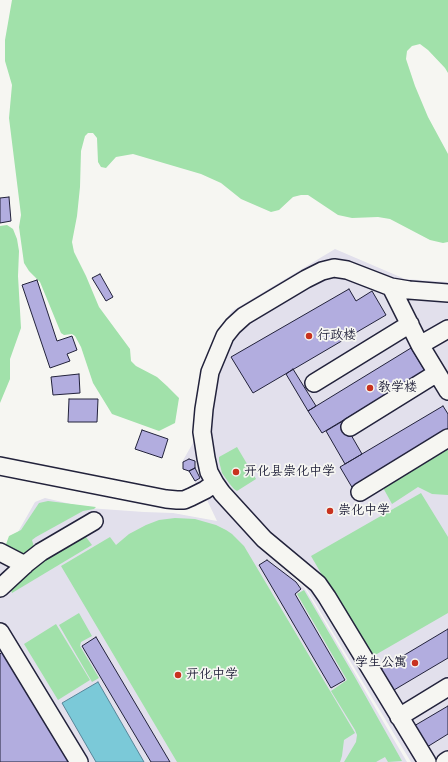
<!DOCTYPE html>
<html>
<head>
<meta charset="utf-8">
<style>
	body { margin:0 }
	canvas { display:block; background:#f6f6f2 }
</style>
</head>
<body>
<canvas width="448" height="762"></canvas>
<script>
const ctx = document.querySelector('canvas').getContext('2d');
ctx.lineJoin = 'round';
function fillPath(path, color) { ctx.fillStyle = color; ctx.fill(path, 'evenodd'); }
const poly = rows => new Path2D(rows.map(r => 'M' + r).join(''));
function strokePath(path, color, width, dash) { ctx.strokeStyle = color; ctx.lineWidth = width; ctx.lineCap = dash ? 'butt' : 'round'; ctx.setLineDash(dash || []); ctx.stroke(path); }
function label(font, color, halo, rows, align = 'center') {
  ctx.font = font + ' Sriracha,"LXGW WenKai TC",sans-serif'; ctx.lineWidth = 3.5; ctx.setLineDash([]); ctx.textBaseline = 'middle'; ctx.strokeStyle = halo; ctx.fillStyle = color; for (const [text, x, y, turn = 0] of rows) {
    ctx.save(); ctx.translate(x, y); ctx.rotate((+turn || 0) * Math.PI / 180); ctx.textAlign = isNaN(turn) ? turn : align; if (halo) ctx.strokeText(text, 0, 0); ctx.fillText(text, 0, 0); ctx.restore();
  }
}
fillPath(poly([
	[335,249,405,279,448,282,448,762,411,762,306,588,268,549,257,543,277,563,304,587,407,762,0,762,0,557,14,539,35,502,45,498,88,508,144,512,173,513,217,521,207,500,182,462,193,443,201,375,216,334,232,311]
]), '#e2e0ec');
fillPath(poly([
	[12,0,448,0,448,73,445,68,428,50,420,44,412,46,407,51,406,59,415,86,428,117,448,154,448,242,443,243,430,240,390,219,378,217,352,218,338,215,308,195,301,195,293,197,279,210,271,212,241,199,221,183,201,174,133,154,116,157,106,168,101,167,98,162,97,138,93,133,88,133,85,136,81,151,80,187,77,216,72,242,74,252,86,276,99,307,130,349,131,361,136,366,157,377,167,386,179,398,175,423,159,431,112,414,93,383,81,347,75,336,72,334,64,335,61,333,40,282,29,271,24,263,19,227,21,215,9,118,12,85,5,61,5,40],
	[7,225,13,229,17,239,19,251,18,276,21,328,10,359,10,379,0,403,0,226],
	[448,444,448,495,432,494,418,487,392,504,381,484],
	[237,447,256,479,237,491,234,489,229,483,222,473,219,461,219,457],
	[421,493,448,537,448,613,370,658,311,556],
	[48,501,96,507,94,509,83,511,36,537,32,540,34,547,24,555,5,547,9,536,21,530,39,503],
	[175,518,195,519,216,525,226,530,232,534,244,546,355,733,344,740,342,756,340,762,177,762,61,566,110,537,116,545,129,534,146,525,159,520],
	[84,537,86,537,92,545,12,593,10,588,32,568],
	[304,590,356,679,402,761,388,762,385,757,376,762,344,762,356,742,357,735,355,730,331,691,347,680,297,594],
	[79,613,92,636,81,642,80,646,99,678,92,682,59,625],
	[56,624,90,680,58,700,24,644]
]), '#a1e1aa');
const water = poly([
	[98,682,144,762,96,762,62,703,98,682]
]);
fillPath(water, '#7bc9d8');
strokePath(water, '#578699', 1);
const building = poly([
	[9,197,11,221,0,223,0,198,9,197],
	[100,274,113,297,106,301,92,278,100,274],
	[37,280,57,341,72,336,77,350,67,354,70,361,50,368,22,285,37,280],
	[349,289,356,301,372,291,386,315,253,393,231,357,349,289],
	[411,348,425,371,322,433,308,411,411,348],
	[293,369,316,406,308,411,286,374,293,369],
	[79,374,80,393,53,395,51,377,79,374],
	[69,399,98,399,97,422,68,422,69,399],
	[443,406,448,414,448,432,353,489,340,467,443,406],
	[343,421,362,454,345,464,326,431,343,421],
	[142,430,168,439,162,458,135,449,142,430],
	[189,459,195,461,195,468,189,471,183,469,183,462,189,459],
	[195,468,200,478,195,481,189,471,195,468],
	[267,560,296,582,301,589,295,594,345,680,331,688,259,565,267,560],
	[448,629,448,658,394,690,381,669,448,629],
	[96,637,170,762,151,762,82,646,96,637],
	[3,651,70,762,0,762,0,654,3,651],
	[448,706,448,734,427,747,414,726,448,706]
]);
fillPath(building, '#b2addf');
strokePath(building, '#22223b', 1);
const minor = poly([
	[391,287,420,345,448,391],
	[420,345,448,329],
	[314,383,410,324],
	[350,427,437,373],
	[0,466,166,499,177,500,184,500,191,497,205,490,215,483],
	[360,492,448,438],
	[0,552,25,565],
	[0,588,27,563,41,552,94,521],
	[0,632,79,762],
	[399,717,448,687],
	[427,762,327,597,318,584,264,539,222,493,215,483,209,472,206,458,202,432,204,409,210,372,225,336,233,326,244,316,306,279,322,271,334,268,347,270,391,287,409,290,448,293],
	[445,762,448,760]
]);
strokePath(minor, '#22223b', 20);
strokePath(minor, '#f6f6f2', 17);
for (const [x, y, r, color] of [
	[309,336,4,"#c8321e"],
	[370,388,4,"#c8321e"],
	[236,472,4,"#c8321e"],
	[330,511,4,"#c8321e"],
	[415,663,4,"#c8321e"],
	[178,675,4,"#c8321e"]
]) { const dot = new Path2D(); dot.arc(x, y, r, 0, 2 * Math.PI); ctx.fillStyle = color; ctx.fill(dot); strokePath(dot, '#f6f6f2', 1.5); }
label('13px', '#22223b', '#f6f6f2', [
	["行政楼",317,336],
	["教学楼",378,388],
	["开化县崇化中学",244,472],
	["崇化中学",338,511],
	["学生公寓",407,663,"right"],
	["开化中学",186,675]
], 'left');
</script>
</body>
</html>
